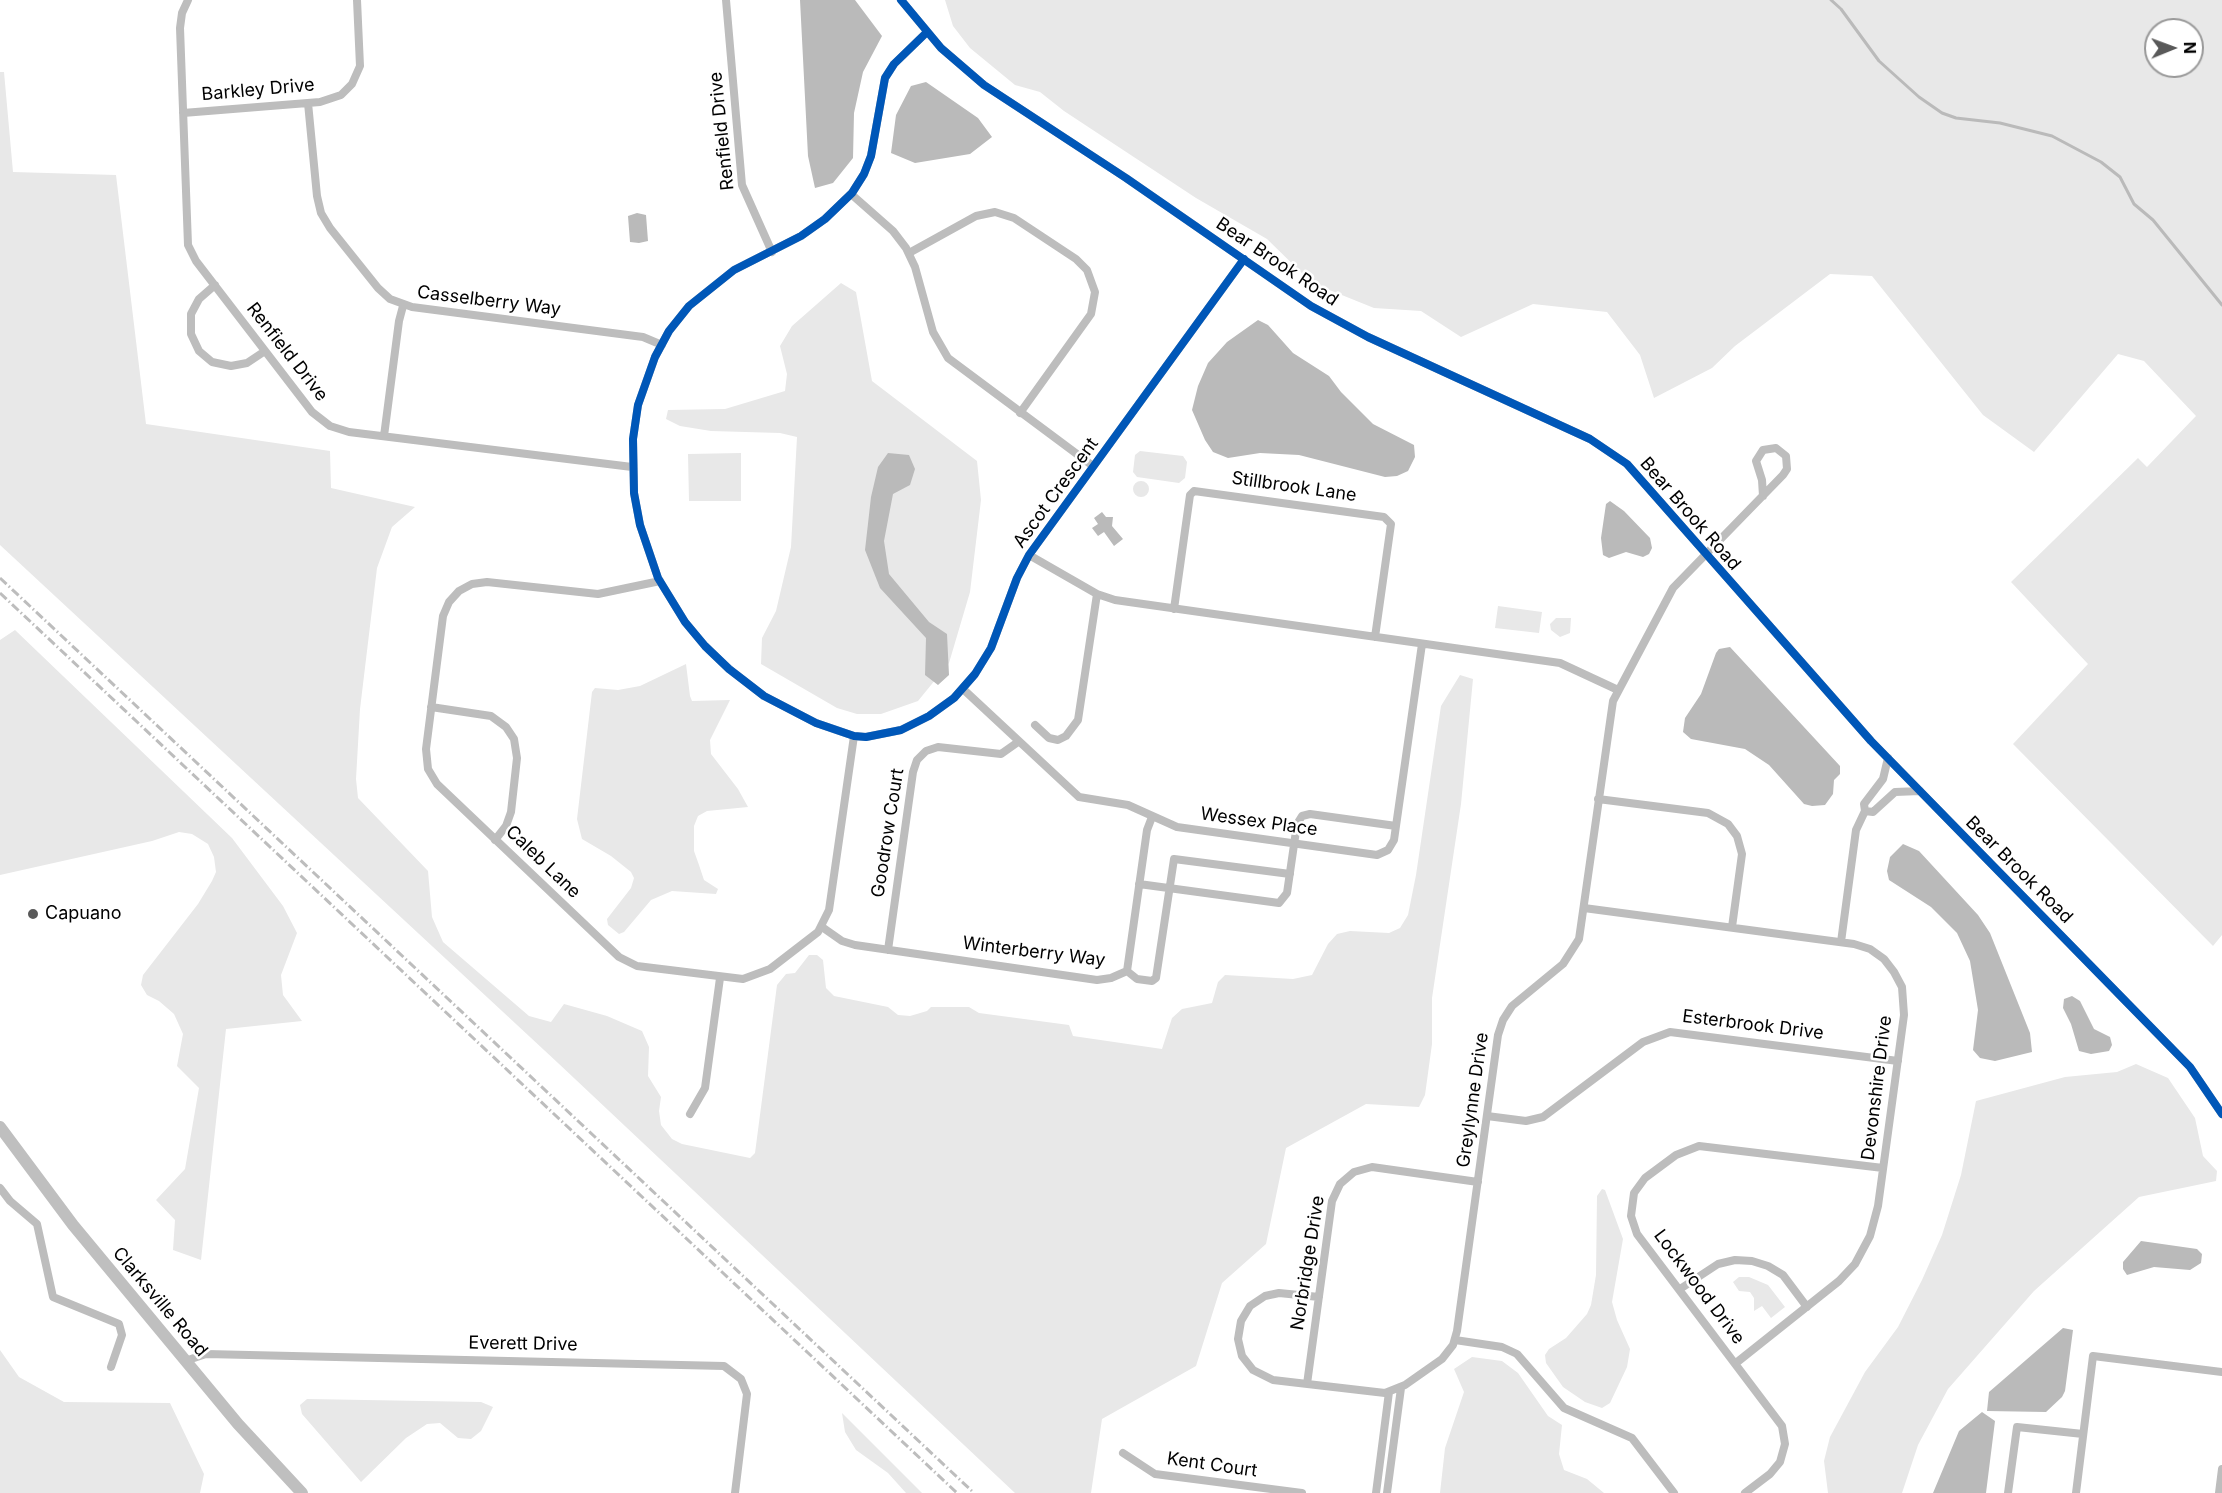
<!DOCTYPE html>
<html>
<head>
<meta charset="utf-8">
<style>
	body { margin:0 }
	#map { position:relative; width:2222px; height:1493px; overflow:hidden; background:#fff; font-family:Inter,sans-serif }
	canvas { display:block }
	.north { position:absolute; left:2144px; top:18px; width:60px; height:60px; box-sizing:border-box; background:#fff; border:2px solid #999; border-radius:50%; rotate:89deg; font-size:16px; font-weight:700; line-height:24px; text-align:center; color:#000 }
	.north::after { content:''; display:block; margin:auto; width:21px; height:27px; background:#595959; clip-path:polygon(50% 0,100% 100%,50% 72%,0 100%) }
</style>
</head>
<body>
<div id="map">
<canvas width="2222" height="1493"></canvas>
<div class="north">N</div>
</div>
<script>
const ctx = document.querySelector('canvas').getContext('2d');
ctx.lineJoin = 'round';
function fillPath(path, color) { ctx.fillStyle = color; ctx.fill(path, 'evenodd'); }
const poly = rows => new Path2D(rows.map(r => 'M' + r).join(''));
function strokePath(path, color, width, dash) { ctx.strokeStyle = color; ctx.lineWidth = width; ctx.lineCap = dash ? 'butt' : 'round'; ctx.setLineDash(dash || []); ctx.stroke(path); }
function label(font, color, halo, rows, align = 'center') {
  ctx.font = font + ' Inter,sans-serif'; ctx.lineWidth = 5; ctx.setLineDash([]); ctx.textBaseline = 'middle'; ctx.strokeStyle = halo; ctx.fillStyle = color; for (const [text, x, y, turn = 0] of rows) {
    ctx.save(); ctx.translate(x, y); ctx.rotate((+turn || 0) * Math.PI / 180); ctx.textAlign = isNaN(turn) ? turn : align; if (halo) ctx.strokeText(text, 0, 0); ctx.fillText(text, 0, 0); ctx.restore();
  }
}
fillPath(poly([
	[945,0,2222,0,2222,935,2213,946,2013,744,2088,664,2011,582,2138,458,2147,467,2196,416,2144,361,2118,354,2034,452,1983,415,1872,276,1830,274,1735,346,1712,368,1654,398,1640,355,1607,312,1533,304,1461,337,1421,311,1374,308,1312,283,1267,239,1196,198,1064,111,1040,92,1015,85,970,48,953,26],
	[2156,30,2192,30,2192,66,2156,66],
	[0,72,4,72,13,172,116,175,146,424,330,451,331,488,415,507,392,527,377,568,360,709,356,779,358,798,428,871,432,917,443,942,529,1016,551,1022,564,1004,607,1016,642,1031,649,1047,648,1076,661,1097,659,1111,661,1125,672,1139,682,1144,750,1158,755,1153,777,985,786,974,795,973,809,955,817,955,823,960,826,988,834,996,888,1007,898,1015,910,1016,927,1011,931,1007,969,1007,979,1013,1069,1025,1073,1036,1162,1049,1172,1018,1182,1009,1212,1003,1218,982,1225,975,1293,979,1312,975,1328,944,1337,934,1350,931,1389,933,1400,928,1408,915,1416,875,1441,706,1460,675,1473,679,1461,804,1432,998,1432,1044,1425,1095,1419,1107,1366,1104,1286,1148,1266,1244,1222,1283,1196,1366,1102,1419,1091,1493,1015,1493,558,1063,0,545],
	[841,283,856,292,872,381,977,461,981,500,970,592,949,663,918,701,881,714,857,714,837,708,761,664,762,638,776,611,791,547,797,437,780,433,711,431,680,426,666,419,668,410,725,409,785,391,787,374,780,346,792,326],
	[1140,451,1183,456,1187,462,1185,478,1179,483,1137,477,1133,472,1135,455],
	[741,453,741,501,689,501,688,454],
	'1133 489a8 8 0 1 1 16 0a8 8 0 1 1-16 0Z',
	[1498,606,1542,612,1539,633,1495,628],
	[1556,618,1571,618,1570,633,1560,637,1551,630,1550,624],
	[15,630,232,838,283,906,297,933,281,975,283,995,302,1021,226,1029,201,1260,173,1250,175,1220,156,1200,185,1169,199,1088,177,1066,183,1034,174,1014,159,1001,147,995,141,985,143,975,198,904,212,881,216,872,214,857,208,844,192,834,179,832,152,841,0,875,0,640],
	[686,664,690,696,692,701,730,700,710,740,711,754,738,789,748,807,707,811,698,816,694,826,694,851,699,865,704,880,718,889,716,894,672,891,651,900,624,932,619,934,608,925,607,919,631,888,634,878,631,872,611,856,582,839,577,819,592,692,595,688,618,690,640,686],
	[2136,1064,2168,1078,2195,1118,2203,1156,2217,1171,2216,1181,2139,1197,2034,1291,1948,1389,1918,1445,1902,1493,1828,1493,1824,1461,1830,1437,1865,1372,1898,1327,1922,1280,1942,1235,1961,1175,1976,1101,2065,1077,2117,1072],
	[1602,1189,1605,1190,1623,1239,1612,1302,1617,1320,1630,1349,1627,1367,1610,1403,1602,1408,1585,1402,1563,1387,1546,1363,1545,1355,1549,1349,1566,1338,1587,1314,1591,1305,1596,1275,1597,1196],
	[1739,1277,1749,1277,1768,1285,1785,1307,1771,1318,1762,1306,1754,1311,1754,1298,1750,1292,1739,1291,1733,1282],
	[0,1350,19,1377,64,1402,170,1403,204,1474,200,1493,0,1493],
	[1472,1357,1502,1361,1518,1373,1548,1416,1562,1425,1559,1454,1564,1470,1587,1479,1604,1493,1440,1493,1445,1448,1464,1392,1454,1369],
	[307,1399,481,1402,493,1407,481,1431,471,1439,458,1438,440,1423,427,1424,406,1438,361,1482,302,1414,300,1405],
	[842,1413,922,1493,906,1493,888,1473,856,1450,845,1432]
]), '#e8e8e8');
fillPath(poly([
	[800,0,855,0,882,36,863,72,854,113,853,158,833,183,815,188,808,156],
	[926,82,978,118,992,137,970,154,915,163,891,153,896,115,911,86],
	[637,213,646,215,648,241,639,243,630,242,628,216],
	[1258,320,1268,325,1293,353,1329,376,1341,392,1373,424,1414,445,1415,457,1408,471,1397,476,1385,477,1299,455,1260,453,1228,458,1213,452,1205,440,1192,410,1198,386,1208,363,1227,342],
	[888,453,909,455,915,469,910,485,893,494,884,541,889,574,929,622,947,634,949,675,938,685,925,675,926,638,880,588,865,550,871,497,878,467],
	[1610,501,1624,511,1650,538,1652,548,1649,554,1643,557,1626,552,1609,558,1603,555,1601,538,1606,504],
	[1102,512,1106,517,1113,517,1112,526,1123,539,1114,546,1104,532,1098,536,1092,528,1098,524,1094,518],
	[1730,647,1840,766,1840,774,1834,780,1833,794,1825,805,1812,806,1804,804,1769,765,1745,749,1691,739,1683,732,1685,718,1701,694,1716,653,1719,649],
	[1903,844,1919,851,1978,915,1990,933,2030,1033,2032,1052,1995,1061,1980,1058,1973,1050,1978,1010,1970,961,1957,933,1931,907,1889,880,1887,871,1890,857],
	[2072,996,2080,1001,2094,1029,2110,1037,2112,1045,2109,1051,2091,1054,2079,1051,2071,1024,2063,1008,2064,999],
	[2141,1241,2197,1249,2202,1254,2201,1263,2190,1270,2154,1267,2127,1275,2123,1269,2123,1262],
	[2063,1328,2073,1330,2065,1391,2062,1397,2046,1412,1987,1411,1989,1392],
	[1982,1412,1995,1421,1986,1493,1933,1493,1959,1431]
]), '#bababa');
strokePath(poly([
	[1831,0,1841,9,1879,61,1919,97,1942,113,1956,118,2000,123,2052,136,2101,162,2120,177,2134,204,2153,220,2222,305]
]), '#bababa', 3);
strokePath(poly([
	[188,0,182,13,180,28,188,245,196,261,312,412,330,426,349,432,632,467],
	[726,0,742,185,772,252],
	[901,0,941,48,984,85,1126,178,1311,306,1368,337,1590,439,1627,464,1871,741,2190,1067,2222,1114],
	[926,33,894,64,885,78,871,156,864,174,852,193,825,219,801,236,734,270,689,306,669,331,655,357,638,405,633,439,634,493,640,525,658,578,685,622,705,646,729,669,764,696,816,723,854,736,866,737,901,730,929,716,954,698,975,674,991,648,1017,578,1029,555,1244,259],
	[308,103,317,196,321,213,330,228,378,288,390,299,412,307,643,337,662,345],
	[183,113,320,102,341,95,352,84,360,66,357,0],
	[851,194,893,231,906,248,915,267,933,332,948,358,1093,466],
	[909,253,976,216,995,212,1014,218,1076,259,1087,270,1095,292,1091,314,1020,413],
	[215,285,199,299,191,314,191,334,199,351,212,362,231,366,247,363,265,351],
	[384,436,399,321,403,306],
	[1029,555,1097,594,1115,600,1560,663,1618,690],
	[660,581,598,594,487,582,472,584,459,591,449,602,443,616,426,749,428,769,437,784,619,957,637,966,743,979,770,969,818,932,829,910,854,736],
	[1174,609,1190,495,1194,491,1384,517,1391,524,1375,637],
	[963,689,1079,797,1128,805,1177,827,1377,855,1388,850,1394,840,1422,644],
	[431,707,491,716,506,727,514,739,517,758,511,812,506,826,495,840],
	[1035,725,1049,738,1058,740,1066,736,1078,720,1097,594],
	[1598,799,1708,813,1728,824,1737,836,1742,854,1732,927],
	[1865,811,1873,812,1895,792,1920,791],
	[1139,884,1279,903,1287,893,1297,824,1302,816,1310,814,1396,826],
	[1584,908,1854,944,1870,949,1884,959,1894,972,1902,987,1904,1015,1878,1206,1870,1236,1855,1264,1839,1281,1736,1363],
	[822,927,842,941,855,945,1097,980,1111,978,1127,971,1147,830,1152,817],
	[1841,942,1856,830,1865,811,1864,804,1883,779,1888,758],
	[888,950,913,772,917,760,926,751,938,747,1001,754,1018,742],
	[1127,971,1137,979,1152,981,1156,978,1174,859,1290,874],
	[690,1114,705,1088,720,978],
	[1487,1116,1526,1121,1543,1117,1643,1042,1670,1032,1898,1061],
	[0,1188,10,1201,37,1224,53,1297,119,1324,122,1335,111,1367],
	[1680,1289,1718,1264,1735,1260,1752,1261,1768,1266,1783,1275,1807,1307],
	[1319,1297,1279,1293,1265,1296,1250,1306,1241,1321,1238,1339,1242,1356,1253,1370,1273,1380,1385,1393,1405,1385,1442,1359,1453,1345,1457,1331,1498,1035,1503,1020,1512,1006,1563,964,1579,939,1613,701,1673,588,1783,475,1787,469,1786,456,1776,448,1763,450,1756,461,1762,480,1763,496],
	[1455,1340,1502,1347,1517,1354,1564,1408,1632,1438,1674,1493],
	[185,1361,206,1354,724,1366,741,1379,747,1394,735,1493],
	[1307,1384,1332,1201,1340,1184,1354,1172,1372,1167,1478,1182],
	[1123,1453,1155,1474,1302,1493],
	[1376,1493,1389,1392],
	[1387,1493,1401,1388],
	[1745,1493,1770,1474,1780,1462,1785,1444,1782,1426,1637,1234,1631,1216,1634,1193,1645,1178,1676,1155,1699,1146,1883,1168],
	[2008,1493,2017,1427,2083,1434],
	[2076,1493,2093,1356,2222,1372],
	[2219,1493,2222,1469]
]), '#bdbdbd', 8);
strokePath(poly([
	[0,1127,73,1225,238,1424,302,1493]
]), '#bfbfbf', 12);
strokePath(poly([
	[0,578,974,1493],
	[0,593,957,1493]
]), '#bdbdbd', 3, [9, 3, 1.5, 3]);
strokePath(poly([
	[901,0,941,48,984,85,1126,178,1311,306,1368,337,1590,439,1627,464,1871,741,2190,1067,2222,1114],
	[926,33,894,64,885,78,871,156,864,174,852,193,825,219,801,236,734,270,689,306,669,331,655,357,638,405,633,439,634,493,640,525,658,578,685,622,705,646,729,669,764,696,816,723,854,736,866,737,901,730,929,716,954,698,975,674,991,648,1017,578,1029,555,1244,259]
]), '#0057b8', 8);
for (const [x, y, r, color] of [
	[33,914,6,"#595959"]
]) { const dot = new Path2D(); dot.arc(x, y, r, 0, 2 * Math.PI); ctx.fillStyle = color; ctx.fill(dot); strokePath(dot, '#fff', 2); }
label('18px', '#000', '#fff', [
	["Barkley Drive",258,90,-5],
	["Renfield Drive",722,131,-96],
	["Bear Brook Road",1277,262,34],
	["Casselberry Way",489,301,7],
	["Renfield Drive",287,352,52],
	["Stillbrook Lane",1294,487,8],
	["Ascot Crescent",1056,493,-54],
	["Bear Brook Road",1690,514,49],
	["Wessex Place",1259,822,8],
	["Goodrow Court",888,833,-81],
	["Caleb Lane",543,862,44],
	["Bear Brook Road",2019,870,45],
	["Winterberry Way",1034,952,7],
	["Esterbrook Drive",1753,1025,7],
	["Devonshire Drive",1877,1088,-83],
	["Greylynne Drive",1473,1100,-82],
	["Norbridge Drive",1308,1263,-81],
	["Lockwood Drive",1699,1287,53],
	["Clarksville Road",160,1302,50],
	["Everett Drive",523,1344,1],
	["Kent Court",1212,1465,8]
]);
label('18px', '#000', '#fff', [
	["Capuano",45,914]
], 'left');
</script>
</body>
</html>
